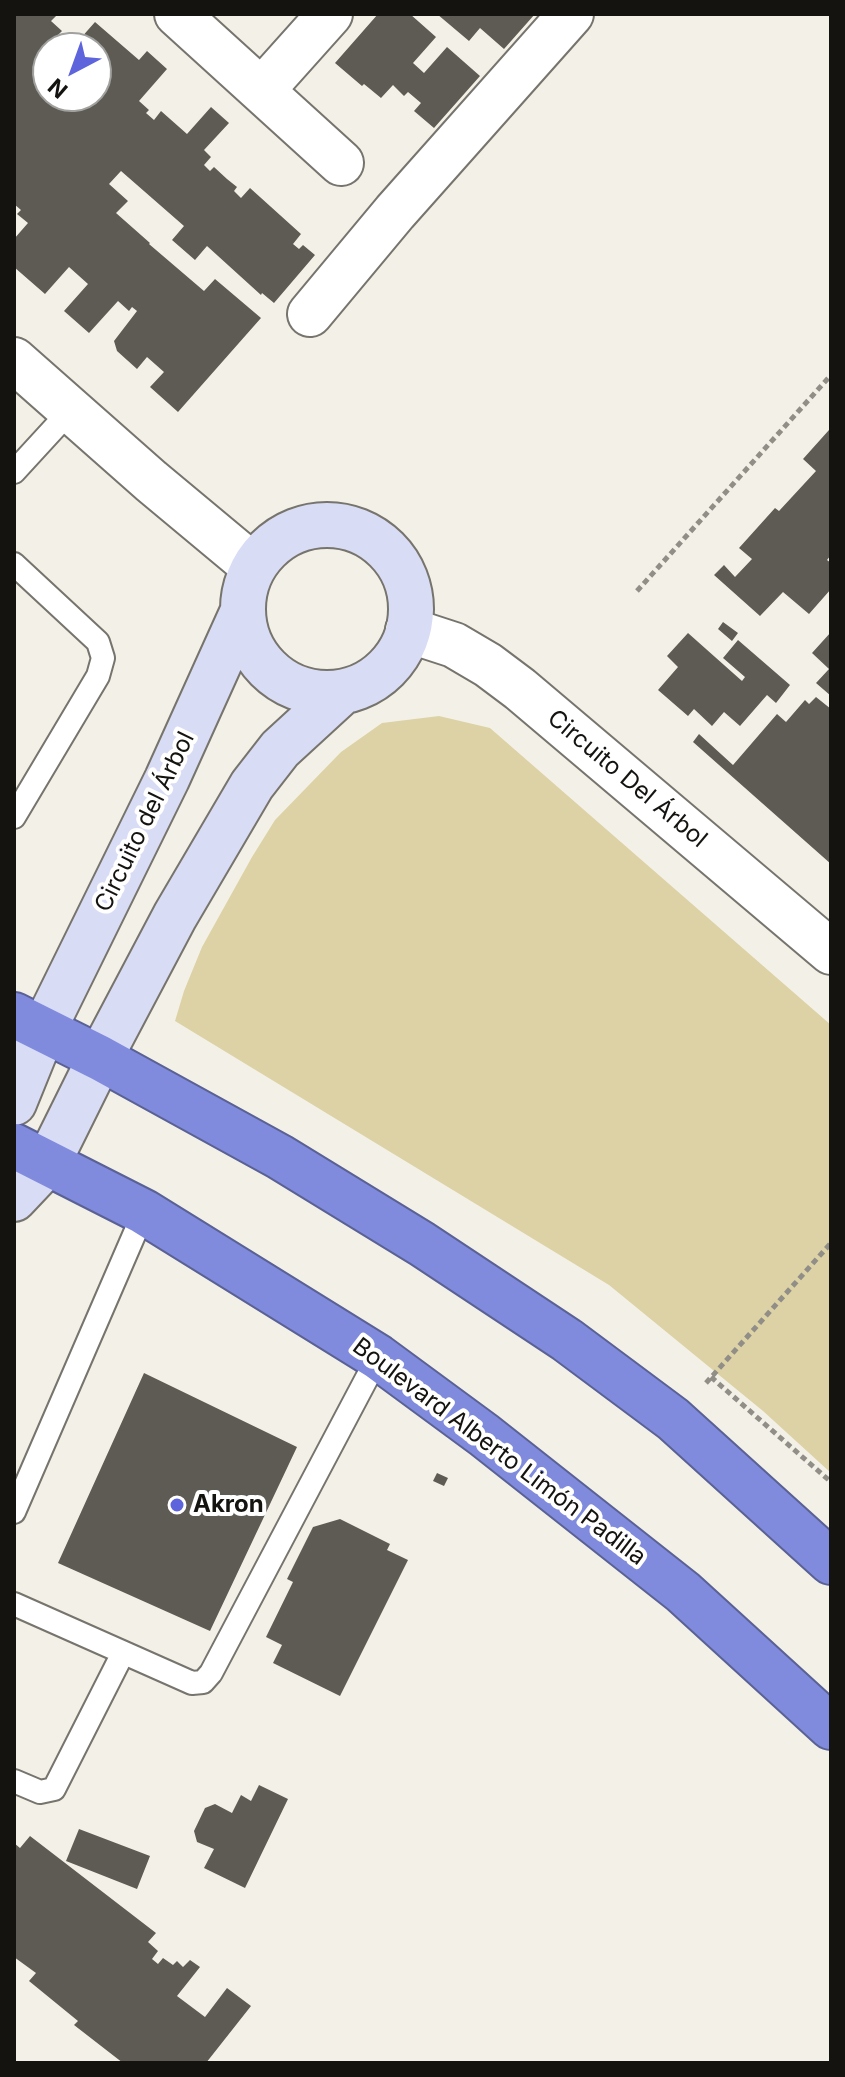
<!DOCTYPE html>
<html>
<head>
<meta charset="utf-8">
<style>
	body { margin:0 }
	#map { position:relative; width:845px; height:2077px; overflow:hidden; background:#f3f1e7; font-family:Inter,sans-serif }
	canvas { display:block }
	.frame { position:absolute; inset:0; border:16px solid #141310; pointer-events:none }
	.north { position:absolute; left:32px; top:32px; width:80px; height:80px; box-sizing:border-box; background:#fff; border:2px solid #a1a19f; border-radius:50%; rotate:221deg; font-size:22px; font-weight:700; line-height:32px; text-align:center; color:#141310 }
	.north::after { content:''; display:block; margin:auto; width:28px; height:36px; background:#5e64dc; clip-path:polygon(50% 0,100% 100%,50% 72%,0 100%) }
</style>
</head>
<body>
<div id="map">
<canvas width="845" height="2077"></canvas>
<div class="frame"></div>
<div class="north">N</div>
</div>
<script>
const ctx = document.querySelector('canvas').getContext('2d');
ctx.lineJoin = 'round';
function fillPath(path, color) { ctx.fillStyle = color; ctx.fill(path, 'evenodd'); }
const poly = rows => new Path2D(rows.map(r => 'M' + r).join(''));
function strokePath(path, color, width, dash) { ctx.strokeStyle = color; ctx.lineWidth = width; ctx.lineCap = dash ? 'butt' : 'round'; ctx.setLineDash(dash || []); ctx.stroke(path); }
function label(font, color, halo, rows, align = 'center') {
  ctx.font = font + ' Inter,sans-serif'; ctx.lineWidth = 8; ctx.setLineDash([]); ctx.textBaseline = 'middle'; ctx.strokeStyle = halo; ctx.fillStyle = color; for (const [text, x, y, turn = 0] of rows) {
    ctx.save(); ctx.translate(x, y); ctx.rotate((+turn || 0) * Math.PI / 180); ctx.textAlign = isNaN(turn) ? turn : align; if (halo) ctx.strokeText(text, 0, 0); ctx.fillText(text, 0, 0); ctx.restore();
  }
}
fillPath(poly([
	[439,716,490,728,831,1025,831,1473,763,1411,609,1285,175,1021,184,991,202,947,252,857,275,820,341,752,382,723]
]), '#ddd2a5');
fillPath(poly([
	[14,14,58,14,51,21,62,31,58,35,65,42,73,33,80,39,95,22,139,60,147,51,167,69,139,101,149,110,146,113,154,120,161,111,187,134,211,107,229,123,204,150,211,157,204,165,210,171,214,167,227,179,237,187,234,191,241,198,250,188,301,234,293,244,299,249,303,245,315,255,274,303,262,293,261,295,207,246,195,260,172,240,184,226,121,171,109,184,128,201,116,213,150,243,149,244,204,291,215,279,261,318,178,412,150,387,164,372,147,357,137,369,117,351,114,341,137,311,132,307,129,311,118,301,89,333,64,311,88,284,69,267,45,294,14,267,14,239,28,223,17,214,21,210,14,204],
	[48,48,96,48,96,96,48,96],
	[378,14,410,14,436,37,413,63,424,73,447,47,480,76,434,128,414,111,421,103,408,92,404,96,393,85,381,98,364,84,362,86,335,63],
	[437,14,535,14,504,49,480,28,469,41],
	[829,430,831,432,831,555,827,560,831,563,831,589,809,614,783,592,760,616,714,575,724,565,735,577,752,559,739,548,775,508,779,511,816,471,803,459],
	[723,622,738,633,732,641,718,629],
	[831,632,831,696,816,683,829,669,812,653],
	[688,633,742,681,745,677,723,658,738,640,790,685,776,703,767,695,740,726,724,712,712,726,694,709,688,716,658,690,678,667,667,656],
	[816,697,831,709,831,864,693,742,699,734,733,765,777,714,786,722,805,700,809,704],
	[144,1373,297,1447,210,1631,58,1563],
	[437,1473,448,1478,444,1486,433,1481],
	[340,1519,390,1544,387,1550,408,1560,340,1696,273,1663,282,1645,266,1637,293,1582,287,1579,313,1527],
	[259,1785,288,1799,245,1888,204,1868,214,1849,197,1842,194,1831,205,1808,215,1804,232,1813,241,1795,251,1801],
	[79,1829,150,1856,137,1889,66,1861],
	[30,1836,156,1933,148,1942,158,1951,152,1959,158,1964,163,1958,173,1965,177,1961,183,1967,190,1960,200,1967,177,1996,205,2017,227,1988,251,2006,206,2063,123,2063,74,2025,78,2021,29,1981,36,1973,14,1957,14,1843,20,1848]
]), '#5d5b53');
const lane = poly([
	[14,472,70,411],
	[14,564,98,642,103,658,98,676,14,817],
	[14,1512,144,1212],
	[14,1604,192,1683,203,1682,211,1673,378,1357],
	[14,1781,40,1792,54,1789,123,1653]
]);
const street = poly([
	[177,14,341,163],
	[262,90,330,14],
	[310,314,395,212,571,14],
	[14,360,151,481,253,566],
	[408,630,454,645,488,665,520,689,831,952]
]);
const secondary = poly([
	'243 609a84 84 0 1 1 168 0a84 84 0 1 1-168 0Z',
	[14,1103,44,1029,167,779,242,613],
	[14,1199,48,1163,100,1058,175,916,252,785,280,749,341,693]
]);
const highway = poly([
	[14,1015,100,1058,280,1157,422,1244,567,1340,673,1419,831,1562],
	[14,1146,144,1212,378,1357,484,1435,683,1592,831,1727]
]);
strokePath(lane, '#76746c', 26);
strokePath(street, '#76746c', 48);
strokePath(secondary, '#76746c', 48);
strokePath(highway, '#5a6195', 48);
strokePath(poly([
	[637,591,831,375],
	[711,1377,831,1482],
	[706,1383,831,1243]
]), '#908e87', 5, [6, 4]);
strokePath(lane, '#fff', 22);
strokePath(street, '#fff', 44);
strokePath(secondary, '#d9dcf5', 44);
strokePath(highway, '#808bdd', 44);
for (const [x, y, r, color] of [
	[177,1505,8,"#5e64dc"]
]) { const dot = new Path2D(); dot.arc(x, y, r, 0, 2 * Math.PI); ctx.fillStyle = color; ctx.fill(dot); strokePath(dot, '#fff', 3); }
label('24px', '#141310', '#fff', [
	["Circuito Del Árbol",627,779,40],
	["Circuito del Árbol",145,822,-64],
	["Boulevard Alberto Limón Padilla",499,1452,37]
]);
label('bold 24px', '#141310', '#fff', [
	["Akron",193,1505]
], 'left');
</script>
</body>
</html>
